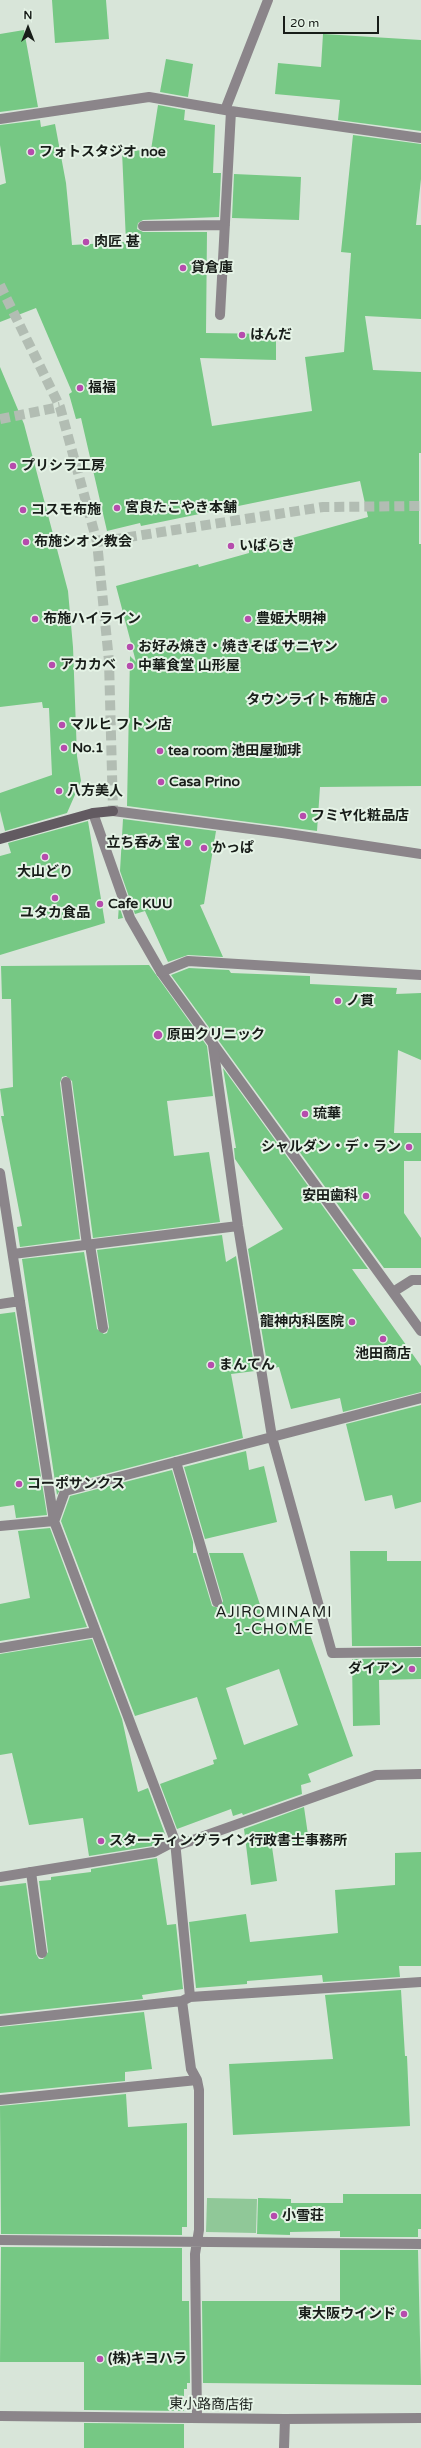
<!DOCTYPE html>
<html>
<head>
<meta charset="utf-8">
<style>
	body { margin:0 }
	#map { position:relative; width:421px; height:2448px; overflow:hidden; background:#d8e5d9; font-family:"Varela Round",sans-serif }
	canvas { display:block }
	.north { position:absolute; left:8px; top:8px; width:40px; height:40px; -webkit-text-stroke:3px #e5f3e6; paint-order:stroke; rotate:0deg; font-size:11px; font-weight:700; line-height:16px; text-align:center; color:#181d19 }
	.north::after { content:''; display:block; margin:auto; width:14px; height:18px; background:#181d19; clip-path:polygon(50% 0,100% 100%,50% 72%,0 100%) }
	.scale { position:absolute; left:283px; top:16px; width:96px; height:18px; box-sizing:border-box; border:2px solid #181d19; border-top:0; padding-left:5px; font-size:12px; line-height:14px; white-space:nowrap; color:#181d19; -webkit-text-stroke:3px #e5f3e6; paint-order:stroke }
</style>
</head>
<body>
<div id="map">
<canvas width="421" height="2448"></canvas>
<div class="north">N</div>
<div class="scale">20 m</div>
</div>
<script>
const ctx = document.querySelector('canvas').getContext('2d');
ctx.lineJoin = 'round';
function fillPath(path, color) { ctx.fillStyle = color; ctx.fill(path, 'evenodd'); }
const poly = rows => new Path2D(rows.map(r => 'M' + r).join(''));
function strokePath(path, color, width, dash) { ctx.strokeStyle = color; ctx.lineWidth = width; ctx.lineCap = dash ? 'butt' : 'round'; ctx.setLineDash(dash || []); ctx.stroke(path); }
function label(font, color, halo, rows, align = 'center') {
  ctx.font = font + ' "Varela Round","Noto Sans JP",sans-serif'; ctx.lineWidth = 4; ctx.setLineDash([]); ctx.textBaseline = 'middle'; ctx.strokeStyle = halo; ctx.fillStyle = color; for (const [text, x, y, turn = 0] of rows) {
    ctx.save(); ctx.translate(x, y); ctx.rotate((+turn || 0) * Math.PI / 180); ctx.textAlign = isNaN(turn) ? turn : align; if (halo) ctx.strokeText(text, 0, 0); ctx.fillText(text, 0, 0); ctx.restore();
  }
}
fillPath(poly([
	[207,2198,257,2199,256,2233,206,2232]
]), '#90c898');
fillPath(poly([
	[52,0,106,0,109,39,55,43],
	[24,30,38,107,0,112,0,34],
	[323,34,421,40,421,131,338,120,340,100,275,94,278,63,321,67],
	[166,59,193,64,188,97,160,92],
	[158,105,185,110,184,120,215,125,213,173,221,173,219,217,143,220,138,223,137,229,143,232,207,232,206,333,276,334,276,360,200,358,212,426,312,411,305,357,344,352,351,253,341,252,353,135,421,144,421,179,416,225,421,225,421,319,365,316,373,370,421,372,421,453,419,453,419,544,421,544,421,786,320,787,317,831,127,806,130,656,136,662,116,586,198,564,199,567,249,553,249,550,368,517,360,481,141,526,140,523,107,531,81,418,76,419,69,394,72,392,36,308,0,322,0,185,6,183,0,145,0,125,40,120,41,127,55,124,66,183,72,245,126,242,122,151,151,150],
	[234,174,301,177,299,220,232,218],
	[0,367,24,424,68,591,73,647,77,756,81,781,67,813,5,831,0,811,0,793,52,775,49,708,43,708,42,702,0,707],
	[123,819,216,831,204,904,200,905,223,957,188,955,168,962,145,911,135,914,120,871],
	[88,821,105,923,0,955,0,856,11,853,8,843],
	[119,905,123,918,118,919],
	[149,965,207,1046,213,1096,167,1101,174,1156,209,1152,220,1222,93,1238,72,1081,66,1076,62,1077,60,1083,80,1239,20,1247,17,1227,22,1226,1,1116,4,1116,0,1089,13,1087,11,999,2,999,1,966],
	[189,968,229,970,231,973,310,976,310,984,397,988,396,994,421,993,421,1060,398,1050,394,1133,421,1133,421,1161,404,1161,404,1213,421,1238,421,1268,384,1268,171,975],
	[223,1068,368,1269,352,1269,421,1366,421,1392,343,1412,340,1398,291,1409,279,1367,268,1369,248,1249,283,1229,235,1159,234,1148,236,1148],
	[222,1235,226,1262,236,1256,255,1371,231,1374,243,1438,63,1485,57,1495,22,1259,84,1252,97,1329,104,1334,107,1333,109,1327,97,1250],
	[15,1312,47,1515,16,1518,14,1505,0,1507,0,1314],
	[421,1405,421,1502,395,1509,392,1495,365,1501,346,1424],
	[246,1451,249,1470,264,1466,277,1522,205,1539,184,1467],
	[172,1470,193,1542,193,1553,196,1553,212,1606,219,1608,223,1601,209,1553,243,1553,268,1629,304,1618,353,1756,308,1774,311,1782,301,1785,302,1794,243,1815,242,1813,233,1816,231,1809,177,1829,160,1784,214,1764,213,1760,217,1759,197,1697,135,1716,61,1521,70,1496],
	[279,1669,298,1725,244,1745,226,1688],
	[50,1528,87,1627,0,1641,0,1604,30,1598,18,1531],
	[350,1551,387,1551,387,1561,421,1561,421,1646,352,1646],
	[92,1639,122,1719,138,1792,148,1788,165,1834,155,1837,155,1844,152,1846,89,1856,83,1818,29,1825,12,1753,0,1755,0,1654],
	[421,1658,421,1679,379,1680,380,1725,353,1726,352,1659],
	[304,1807,309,1842,272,1847,277,1881,251,1885,244,1829],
	[421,1852,421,1966,399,1966,400,1977,323,1982,322,1975,247,1981,247,1984,196,1988,189,1922,246,1914,250,1942,338,1933,335,1890,395,1885,395,1853],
	[157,1858,167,1925,176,1924,183,1989,142,1995,143,1999,0,2014,0,1886,26,1883,36,1954,39,1959,43,1959,48,1952,39,1881,51,1880,51,1877,91,1872,91,1869],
	[401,1990,405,2056,407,2056,410,2126,233,2135,229,2064,333,2059,325,1995],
	[144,2012,152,2069,125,2072,125,2081,0,2093,0,2027],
	[126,2094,128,2127,187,2123,187,2227,182,2227,182,2235,1,2234,0,2106],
	[343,2194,421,2194,421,2229,418,2229,418,2237,340,2237,340,2231,290,2232,290,2235,257,2234,258,2198,291,2199,291,2203,343,2203],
	[1,2247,182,2248,182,2301,189,2301,190,2383,187,2383,187,2389,184,2389,184,2411,84,2410,84,2362,0,2362],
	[340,2250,418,2250,421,2385,203,2383,202,2301,340,2301],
	[84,2423,184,2424,184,2448,84,2448]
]), '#76c884');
strokePath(poly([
	[0,419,60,407],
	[97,542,323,507,421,506]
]), '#b2bdb3', 10, [10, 5]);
strokePath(poly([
	[0,285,60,407,97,542,109,661,113,811]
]), '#b2bdb3', 10, [10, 5]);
strokePath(poly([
	[93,813,130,918,161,972,421,1331],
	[66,1082,87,1245],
	[90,1245,103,1328],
	[393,1292,412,1280,421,1280],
	[176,1462,217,1602],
	[31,1872,42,1953]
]), '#8b858a', 10);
strokePath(poly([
	[225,110,268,0],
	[0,119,149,97,231,111,421,138],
	[143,226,225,225],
	[220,315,231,111],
	[113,811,282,833,421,854],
	[161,972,188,961,421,975],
	[213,1045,238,1226,272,1437,332,1653,421,1652],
	[0,1173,54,1521,175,1841,190,1997],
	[13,1254,238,1226],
	[0,1304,20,1301],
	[55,1519,65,1491,421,1398],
	[0,1526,54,1521],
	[0,1648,96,1632],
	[176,1846,376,1775,421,1774],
	[0,1877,154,1852,175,1841],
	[182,2001,191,2069,197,2080,199,2090,199,2230,195,2254,197,2418],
	[0,2021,182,2001,190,1997,421,1982],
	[0,2100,197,2080],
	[0,2240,421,2244],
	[0,2416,285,2419,421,2418],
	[284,2448,285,2419]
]), '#8b858a', 10);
strokePath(poly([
	[0,839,93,813,113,811]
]), '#625a61', 10);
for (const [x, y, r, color] of [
	[31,152,4,"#b64cad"],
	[86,242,4,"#b64cad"],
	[183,268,4,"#b64cad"],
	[242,335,4,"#b64cad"],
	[80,388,4,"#b64cad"],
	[13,466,4,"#b64cad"],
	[117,508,4,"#b64cad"],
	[23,510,4,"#b64cad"],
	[26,542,4,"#b64cad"],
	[231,546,4,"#b64cad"],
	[35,619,4,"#b64cad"],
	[248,619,4,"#b64cad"],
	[130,647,4,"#b64cad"],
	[52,665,4,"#b64cad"],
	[130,666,4,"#b64cad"],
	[384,700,4,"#b64cad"],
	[62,725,4,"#b64cad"],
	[64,748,4,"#b64cad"],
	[160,751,4,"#b64cad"],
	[161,782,4,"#b64cad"],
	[59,791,4,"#b64cad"],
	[303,816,4,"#b64cad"],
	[188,843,4,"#b64cad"],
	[204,848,4,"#b64cad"],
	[45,857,4,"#b64cad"],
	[55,898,4,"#b64cad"],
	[100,904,4,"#b64cad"],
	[338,1001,4,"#b64cad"],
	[158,1035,5,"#b64cad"],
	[305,1114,4,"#b64cad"],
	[409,1147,4,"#b64cad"],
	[366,1196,4,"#b64cad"],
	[352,1322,4,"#b64cad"],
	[383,1339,4,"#b64cad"],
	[211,1365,4,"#b64cad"],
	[19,1484,4,"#b64cad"],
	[412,1669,4,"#b64cad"],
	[101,1841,4,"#b64cad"],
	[274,2216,4,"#b64cad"],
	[404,2314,4,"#b64cad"],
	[100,2359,4,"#b64cad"]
]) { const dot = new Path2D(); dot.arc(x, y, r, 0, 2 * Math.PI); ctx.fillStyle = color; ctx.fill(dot); strokePath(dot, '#e5f3e6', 1.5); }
label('bold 14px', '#181d19', '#e5f3e6', [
	["フォトスタジオ noe",39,152],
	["肉匠 甚",94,242],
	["貸倉庫",191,268],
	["はんだ",250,335],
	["福福",88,388],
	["プリシラ工房",21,466],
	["宮良たこやき本舗",125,508],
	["コスモ布施",31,510],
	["布施シオン教会",34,542],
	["いばらき",239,546],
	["布施ハイライン",43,619],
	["豊姫大明神",256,619],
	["お好み焼き・焼きそば サニヤン",138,647],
	["アカカベ",60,665],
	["中華食堂 山形屋",138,666],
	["タウンライト 布施店",376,700,"right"],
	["マルヒ フトン店",70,725],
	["No.1",72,748],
	["tea room 池田屋珈琲",168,751],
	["Casa Prino",169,782],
	["八方美人",67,791],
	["フミヤ化粧品店",311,816],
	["立ち呑み 宝",180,843,"right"],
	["かっぱ",212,848],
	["大山どり",45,872,"center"],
	["Cafe KUU",108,904],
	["ユタカ食品",55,913,"center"],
	["ノ貫",346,1001],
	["原田クリニック",167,1035],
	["琉華",313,1114],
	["シャルダン・デ・ラン",401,1147,"right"],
	["安田歯科",358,1196,"right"],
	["龍神内科医院",344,1322,"right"],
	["池田商店",383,1354,"center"],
	["まんてん",219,1365],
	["コーポサンクス",27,1484],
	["ダイアン",404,1669,"right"],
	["スターティングライン行政書士事務所",109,1841],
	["小雪荘",282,2216],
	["東大阪ウインド",396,2314,"right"],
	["(株)キヨハラ",108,2359]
], 'left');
label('14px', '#181d19', '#e5f3e6', [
	["東小路商店街",211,2405,1]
]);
ctx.letterSpacing = '1px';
label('15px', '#181d19', '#e5f3e6', [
	["AJIROMINAMI",274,1613],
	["1-CHOME",274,1630]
]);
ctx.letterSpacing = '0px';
</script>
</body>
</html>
